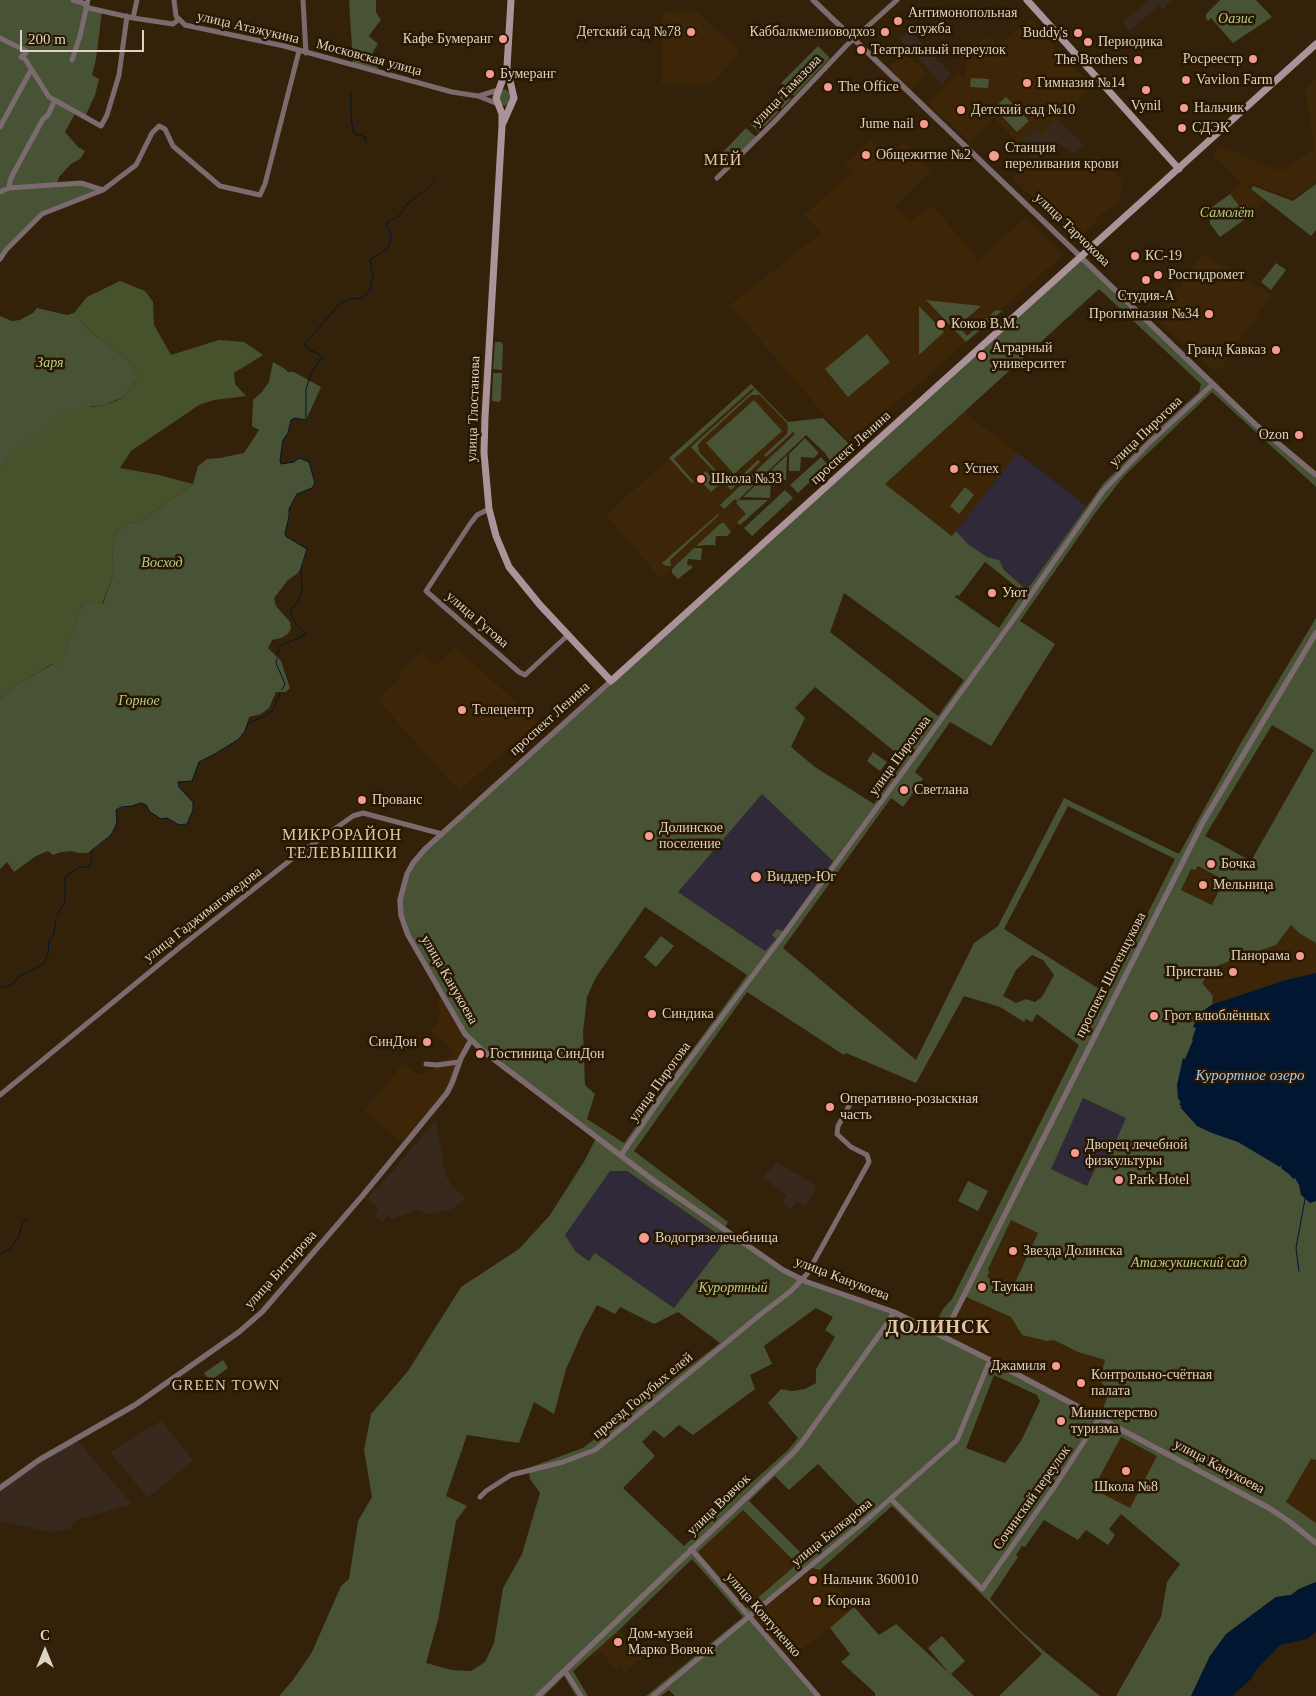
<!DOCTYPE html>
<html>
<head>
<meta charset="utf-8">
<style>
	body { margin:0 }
	#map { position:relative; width:1316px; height:1696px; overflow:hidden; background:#332109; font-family:Georgia,serif }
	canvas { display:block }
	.north { position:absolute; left:20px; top:1626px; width:50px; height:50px; -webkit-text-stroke:4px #281802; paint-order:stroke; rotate:0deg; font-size:14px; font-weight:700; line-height:20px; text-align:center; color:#ddd2c4 }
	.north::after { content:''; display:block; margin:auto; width:18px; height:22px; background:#ddd2c4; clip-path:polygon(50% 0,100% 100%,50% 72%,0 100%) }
	.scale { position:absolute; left:20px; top:30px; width:124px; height:22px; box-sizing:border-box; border:2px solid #ddd2c4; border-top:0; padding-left:6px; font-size:15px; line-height:18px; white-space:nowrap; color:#ddd2c4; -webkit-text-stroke:4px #281802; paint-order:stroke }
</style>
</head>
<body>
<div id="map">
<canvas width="1316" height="1696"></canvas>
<div class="north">С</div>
<div class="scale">200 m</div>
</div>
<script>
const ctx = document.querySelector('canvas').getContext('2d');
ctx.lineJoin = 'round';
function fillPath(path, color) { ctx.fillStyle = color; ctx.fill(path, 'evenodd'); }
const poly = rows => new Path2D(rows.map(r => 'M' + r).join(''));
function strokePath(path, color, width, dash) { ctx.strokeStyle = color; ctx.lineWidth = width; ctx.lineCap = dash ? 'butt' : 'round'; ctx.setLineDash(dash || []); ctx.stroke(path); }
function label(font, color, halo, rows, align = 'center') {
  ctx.font = font + ' Georgia,serif'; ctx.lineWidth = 5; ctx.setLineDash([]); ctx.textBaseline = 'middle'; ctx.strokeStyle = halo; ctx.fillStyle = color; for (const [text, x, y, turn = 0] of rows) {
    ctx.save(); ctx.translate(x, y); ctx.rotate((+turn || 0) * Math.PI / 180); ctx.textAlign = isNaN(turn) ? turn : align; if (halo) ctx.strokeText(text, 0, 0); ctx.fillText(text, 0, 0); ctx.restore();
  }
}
fillPath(poly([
	[697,11,740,52,710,86,661,83,663,12],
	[1031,19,1054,44,1055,54,1065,64,1071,63,1093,87,1042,135,1034,127,1019,144,994,118,970,142,928,103,957,72,965,79,968,48,987,36,997,46],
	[904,51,926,73,910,90,888,68],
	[1316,79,1316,182,1293,199,1253,184,1246,186,1265,201,1252,215,1248,217,1230,194,1240,185,1245,185,1235,178,1213,155,1220,146,1282,171,1314,148,1305,88],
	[870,140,890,157,903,143,931,171,896,206,897,210,910,222,932,205,978,260,1026,217,1063,255,922,381,848,442,730,305,821,233,804,215,853,172,845,164],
	[1098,156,1122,181,1120,200,1097,218,1096,222,1076,241,1012,178,1025,165,1086,159],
	[1205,254,1271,295,1220,370,1217,368,1215,371,1155,320,1165,308,1196,262],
	[751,384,802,437,735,499,738,502,737,503,746,514,739,524,731,532,721,523,661,579,606,515],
	[964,412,1018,453,953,536,884,484],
	[455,647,538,722,459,791,377,699,402,676,399,672,422,651,435,666],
	[1197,866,1224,880,1212,905,1181,890,1191,868],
	[1291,925,1299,933,1316,943,1316,973,1285,980,1211,1005,1202,982,1211,970,1219,965,1276,945],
	[443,996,471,1040,452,1083,404,1145,364,1110,394,1076,402,1063,420,1075,434,1068,436,1062,449,1058,454,1050,430,1032,436,1024,440,1011,436,999],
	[1011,1220,1039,1233,1013,1287,993,1278,992,1280,986,1278,989,1273,988,1269],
	[964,1296,1011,1317,1022,1335,1054,1339,1078,1352,1105,1360,1109,1392,1100,1417,943,1337],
	[1120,1437,1157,1456,1130,1509,1093,1490],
	[1311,1459,1316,1460,1316,1523,1286,1502],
	[743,1510,797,1564,746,1608,698,1552],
	[808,1567,820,1570,850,1600,848,1601,854,1607,830,1628,787,1659,749,1616],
	[619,1630,646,1656,624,1673,619,1667,616,1670,602,1653,594,1658,592,1654]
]), '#3c2607');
fillPath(poly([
	[1149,0,1172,0,1163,9,1159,5,1129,31,1122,22],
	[909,29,952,75,942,84,899,39],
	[1057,119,1084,145,1073,153,1060,144,1057,146,1054,144,1036,162,1019,144,1034,127,1042,135],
	[436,1120,445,1174,451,1185,464,1197,464,1200,452,1209,434,1213,424,1213,419,1209,393,1219,388,1216,383,1222,375,1217,378,1208,367,1199,374,1189,377,1189],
	[776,1162,817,1186,806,1206,797,1201,790,1210,782,1204,787,1195,763,1178],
	[161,1421,193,1460,148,1498,110,1452],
	[76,1439,132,1504,74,1521,70,1529,49,1532,0,1521,0,1488]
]), '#37291d');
fillPath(poly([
	[1018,453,1087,507,1028,590,1004,570,999,560,987,557,968,544,956,531],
	[762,793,833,861,783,932,773,935,776,939,765,951,678,892],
	[1083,1098,1127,1118,1108,1159,1101,1157,1087,1186,1050,1169],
	[609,1171,627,1171,726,1240,674,1308,595,1253,590,1261,576,1252,565,1235]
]), '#2f2939');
fillPath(poly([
	[0,0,73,0,102,11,96,59,92,75,99,79,95,95,85,117,76,112,65,132,78,147,85,151,80,159,71,164,59,177,57,184,81,183,103,190,42,214,0,259],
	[349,0,376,0,376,12,381,20,373,30,369,36,378,44,373,52,378,69,353,63],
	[1220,0,1256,0,1272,17,1233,43,1211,18,1208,21,1206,18,1206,14],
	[818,46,830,58,794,96,781,83],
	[971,78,989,79,988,88,970,87],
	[506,89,512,96,508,104,505,106,501,104,498,95,502,90],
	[782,91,791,99,759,132,750,124],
	[1006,97,1029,121,1017,132,994,108],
	[746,128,756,137,724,169,715,160],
	[1316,184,1316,230,1311,236,1251,189,1253,186,1293,201],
	[1230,194,1248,217,1220,237,1210,224,1210,219,1205,212],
	[1081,257,1213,384,1316,475,1316,487,1212,392,1124,476,1096,512,1020,621,1055,644,991,746,950,722,915,772,923,779,903,807,891,798,783,948,916,1060,974,943,998,926,1064,798,1179,854,1239,746,1316,618,1316,943,1299,933,1291,925,1276,945,1219,965,1211,970,1202,983,1213,996,1212,1005,1285,980,1316,973,1316,1460,1311,1459,1286,1502,1316,1523,1316,1582,1299,1589,1291,1595,1276,1597,1245,1621,1210,1656,1191,1696,1116,1696,1161,1617,1167,1582,1180,1564,1121,1514,1109,1529,1115,1535,1108,1545,1086,1530,1078,1540,1044,1520,1025,1547,1022,1546,1016,1555,1018,1557,990,1599,1019,1629,1045,1652,1100,1696,999,1696,1042,1654,892,1506,820,1570,808,1567,749,1616,818,1696,675,1696,669,1690,661,1696,646,1696,743,1617,692,1559,619,1630,573,1671,588,1696,576,1696,564,1676,544,1696,279,1696,293,1680,312,1652,341,1586,349,1579,358,1521,372,1497,364,1450,371,1414,408,1371,461,1287,519,1249,550,1215,585,1160,597,1136,471,1040,403,921,401,895,417,859],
	[1099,289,1201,384,1199,392,1159,428,1154,429,1150,433,1149,438,1103,484,1027,590,1004,570,999,560,987,557,968,544,956,531,952,536,885,484],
	[985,562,1023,592,999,628,955,597,956,595,959,596],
	[844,593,964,680,938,716,830,632],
	[815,687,905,760,874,804,815,767,791,747,805,718,795,708],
	[1272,725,1314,750,1251,861,1205,836],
	[762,794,833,861,783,931,777,929,772,935,776,939,765,951,678,892],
	[1068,806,1175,859,1107,994,1004,929],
	[1198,866,1224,880,1212,905,1181,890,1191,869,1195,870],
	[645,907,747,975,624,1143,587,1119,595,1094,585,1085,583,1032,587,997,596,977],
	[1032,955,1043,960,1054,975,1042,997,1035,1002,1026,999,1016,1003,1003,996,1016,970],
	[747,992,844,1055,846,1053,916,1083,964,996,1000,1007,1024,1022,1026,1019,1032,1022,1037,1014,1079,1045,952,1299,943,1309,932,1331,853,1297,791,1275,724,1229,728,1222,634,1151],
	[1083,1098,1126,1118,1108,1159,1101,1156,1087,1186,1051,1169],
	[610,1171,627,1171,726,1240,674,1308,595,1253,589,1261,576,1252,565,1235],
	[1011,1220,1038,1233,1013,1287,993,1278,992,1280,987,1277,989,1273,988,1269],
	[964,1296,1011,1317,1022,1335,1047,1341,1054,1340,1078,1352,1105,1360,1100,1380,1109,1392,1100,1417,943,1337],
	[597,1305,615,1314,620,1307,654,1324,678,1312,720,1343,583,1448,528,1468,530,1479,540,1493,522,1554,503,1588,494,1643,485,1662,471,1671,452,1670,426,1663,438,1620,456,1521,467,1506,446,1496,467,1435,519,1443,534,1402,554,1414,566,1369,583,1331],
	[816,1308,833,1317,825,1330,835,1337,816,1369,816,1383,805,1389,792,1391,781,1389,768,1403,798,1438,788,1450,738,1495,684,1546,623,1488,655,1456,642,1442,654,1430,664,1438,679,1425,693,1435,755,1389,750,1375,772,1364,764,1346],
	[994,1375,1037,1395,1040,1401,1021,1441,1005,1463,966,1448],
	[1121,1437,1157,1456,1130,1508,1093,1489],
	[818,1464,866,1514,808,1560,749,1501,775,1476,789,1490],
	[743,1510,797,1564,746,1608,698,1552],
	[1276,263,1286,270,1271,290,1261,282],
	[926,300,981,306,958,326,967,336,996,310,1002,311,966,342],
	[919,306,944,332,919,355],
	[37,308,67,315,74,313,93,334,129,361,139,376,124,397,104,405,92,406,11,454,0,467,0,316,12,321,20,320,33,313],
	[867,334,890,362,848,397,825,369],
	[495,342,501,342,503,344,502,370,493,369],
	[273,362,285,369,288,372,294,372,321,387,306,420,295,418,291,420,288,433,283,440,280,460,281,464,294,462,299,458,309,462,315,483,312,488,297,494,289,509,289,517,285,534,286,537,307,549,303,564,298,573,288,580,274,598,276,606,290,622,291,629,288,634,281,638,272,640,268,648,281,661,290,688,286,692,276,692,269,708,261,714,249,717,245,731,239,739,213,755,199,762,192,781,178,782,179,787,193,802,193,810,187,824,179,825,167,818,161,819,150,812,146,805,141,803,132,806,126,806,116,810,117,822,111,835,97,847,87,853,78,853,72,851,61,852,53,855,48,851,36,856,14,872,7,862,0,869,0,699,18,684,53,664,59,668,82,606,85,601,103,604,114,573,112,553,116,532,129,523,141,521,193,484,198,466,207,459,220,458,244,453,259,430,252,426,253,400,262,392,269,382],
	[493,373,502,373,501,400,499,402,493,401,492,399],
	[751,384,788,422,823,418,851,446,832,464,825,453,806,435,737,501,735,499,724,509,720,505,795,434,793,432,766,457,764,455,787,434,788,428,787,423,760,395,751,395,701,441,698,445,699,452,725,480,729,482,736,481,758,460,760,462,731,490,691,447,754,390,753,388,674,459,694,482,692,483,669,458],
	[754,400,782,431,734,474,706,443],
	[805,438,818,452,818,454,814,458,801,457,800,471,789,471,789,454],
	[787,455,786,480,781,480,781,484,771,484,770,498,743,497],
	[821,457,828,465,798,493,790,485],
	[706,471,719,485,711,492,698,478],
	[965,487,974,495,959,514,950,506],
	[785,490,793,498,752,536,744,528],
	[740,499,741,500,768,500,740,525,737,522,746,514,736,503],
	[718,514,719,515,670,560,671,566,666,566,662,563],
	[721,523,724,523,731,532,727,536,716,536,715,547,714,545,709,545,709,547,708,545,696,546],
	[694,548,702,548,701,560,688,559,687,564,689,566,692,565,692,568,678,579,672,573,672,569],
	[873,752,887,762,880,771,867,761],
	[661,936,674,946,656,967,644,957],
	[968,1181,988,1191,978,1211,958,1201],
	[223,1360,228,1368,210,1381,204,1373],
	[854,1607,879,1635,896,1624,949,1673,928,1648,942,1636,965,1661,951,1674,974,1696,875,1696,875,1693,841,1662,850,1654,830,1628]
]), '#485235');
fillPath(poly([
	[120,281,145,291,153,302,154,325,171,355,219,340,244,342,263,355,234,373,235,384,246,396,214,400,199,405,131,451,120,468,159,475,193,484,141,521,129,523,116,532,112,553,114,573,102,604,85,601,82,606,59,669,52,664,18,684,0,699,0,467,10,454,68,410,104,405,116,401,124,397,139,376,129,361,93,334,74,313,87,297]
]), '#46522c');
fillPath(poly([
	[1316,973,1316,1201,1310,1203,1301,1195,1299,1185,1295,1178,1293,1179,1290,1175,1281,1168,1282,1164,1280,1167,1238,1142,1212,1133,1197,1126,1180,1107,1182,1107,1179,1104,1181,1103,1178,1098,1177,1085,1183,1058,1185,1059,1193,1040,1192,1039,1196,1028,1193,1027,1198,1016,1203,1011,1211,1005,1285,980],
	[1316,1582,1316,1632,1307,1639,1280,1645,1256,1670,1251,1679,1232,1696,1191,1696,1210,1656,1226,1634,1276,1597,1291,1595,1299,1589]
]), '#001631');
strokePath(poly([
	[351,94,351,117,353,130,354,133,365,137,366,143],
	[277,655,280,646,303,636,305,632,296,624,291,615,291,610,299,600,302,592,301,568,307,549,286,536,285,533,289,517,289,509,297,494,312,488,315,483,309,462,299,458,294,462,281,464,280,460,283,440,288,433,291,420,295,418,306,420,306,389,312,371,323,357,321,355,307,349,305,344,340,303,350,299,362,298,370,291,373,276,370,260,385,250,389,245,391,239,390,231,386,226,387,222,399,216,407,204,428,188,435,179],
	[277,659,276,663,285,684,282,690],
	[58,915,65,901,65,879,68,874,81,867,89,867,92,860,92,850,111,835,115,828,117,822,116,810,121,807,132,806,141,803,146,805,150,812,161,819,167,818,179,825,187,824,193,810,193,802,179,787,178,782,192,781,199,762,213,755,239,739,245,731,248,723,265,716,273,710,280,693],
	[0,987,6,987,14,983,18,977,44,964,48,954,49,941,54,934,56,920],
	[0,1255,12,1247,19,1236,22,1224,27,1219],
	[1299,1271,1296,1248,1305,1199]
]), '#001631', 1);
strokePath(poly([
	[73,0,83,3,89,8,133,18,173,24,178,20],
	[174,0,176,16,185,25,284,46,452,92,478,96,498,104],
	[303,0,306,53],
	[133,18,137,0],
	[0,38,26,51,26,53,21,57,25,59,49,97,101,126,107,115,119,75,127,16],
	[72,60,80,36,88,0],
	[479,96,498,90],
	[0,127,31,70],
	[717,178,774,122,847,45,897,0],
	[9,188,10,181,13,174,43,119,48,115,54,102],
	[0,192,9,188,81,183,103,190],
	[0,259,6,250,42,214,103,190,136,165,152,133,159,126,165,129,173,146,220,186,260,195,265,184,299,51],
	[489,509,477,515,470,524,426,591,519,672,525,675,568,635],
	[426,1064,437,1065,459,1062],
	[0,1095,179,948,293,858,353,816,363,813,442,834],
	[621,1155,668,1088,781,938,919,750,1013,620,1103,491,1148,444,1213,384],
	[480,1497,486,1491,511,1475,563,1462,595,1450,761,1314,791,1291,807,1274,869,1162,867,1155,851,1147,837,1134,838,1126,854,1097],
	[891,1499,982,1589,1057,1483,1100,1417],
	[691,1549,818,1696],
	[565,1671,581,1696],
	[653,1696,872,1515,957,1440,990,1360]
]), '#7b6b6f', 5);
strokePath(poly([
	[813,0,1213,384,1255,424,1316,475],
	[611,681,425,849,413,863,407,874,400,900,401,915,405,927,408,935,465,1034,483,1051,504,1067,653,1180,783,1270,807,1282,894,1312,990,1360,1269,1508,1290,1522,1316,1543],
	[943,1337,1203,822,1316,633],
	[0,1488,39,1460,135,1405,239,1332,262,1312,363,1195,447,1093,452,1083,461,1058,471,1040],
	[538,1696,794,1452,803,1441,889,1321,894,1312]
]), '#7b6b6f', 5.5);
strokePath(poly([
	[1027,0,1179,169],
	[507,67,496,98,502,114,502,126,485,417,484,453,489,509,496,536,509,567,540,605,611,681,1316,44],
	[503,123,514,98,507,67,511,0]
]), '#ac939a', 7);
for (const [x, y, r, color] of [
	[898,21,5,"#f59c92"],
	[691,32,5,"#f59c92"],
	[885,32,5,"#f59c92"],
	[1078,33,5,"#f59c92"],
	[503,39,5,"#f59c92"],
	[1088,42,5,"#f59c92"],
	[861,50,5,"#f59c92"],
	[1253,59,5,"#f59c92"],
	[1138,60,5,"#f59c92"],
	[490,74,5,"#f59c92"],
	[1186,80,5,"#f59c92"],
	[1027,83,5,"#f59c92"],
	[828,87,5,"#f59c92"],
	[1146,90,5,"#f59c92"],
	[1184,108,5,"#f59c92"],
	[961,110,5,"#f59c92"],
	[924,124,5,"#f59c92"],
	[1182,128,5,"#f59c92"],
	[866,155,5,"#f59c92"],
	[994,156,6,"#f59c92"],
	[1135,256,5,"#f59c92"],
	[1158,275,5,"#f59c92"],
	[1146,280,5,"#f59c92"],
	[1209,314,5,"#f59c92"],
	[941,324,5,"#f59c92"],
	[1276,350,5,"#f59c92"],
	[982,356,5,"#f59c92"],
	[1299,435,5,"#f59c92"],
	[954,469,5,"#f59c92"],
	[701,479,5,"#f59c92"],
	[992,593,5,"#f59c92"],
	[462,710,5,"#f59c92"],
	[904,790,5,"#f59c92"],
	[362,800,5,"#f59c92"],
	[649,836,5,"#f59c92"],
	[1211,864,5,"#f59c92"],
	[756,877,6,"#f59c92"],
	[1203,885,5,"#f59c92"],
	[1300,956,5,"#f59c92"],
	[1233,972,5,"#f59c92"],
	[652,1014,5,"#f59c92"],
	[1154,1016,5,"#f59c92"],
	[427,1042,5,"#f59c92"],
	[480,1054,5,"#f59c92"],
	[830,1107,5,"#f59c92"],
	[1075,1153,5,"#f59c92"],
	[1119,1180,5,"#f59c92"],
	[644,1238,6,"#f59c92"],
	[1013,1251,5,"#f59c92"],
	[982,1287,5,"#f59c92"],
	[1056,1366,5,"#f59c92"],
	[1081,1383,5,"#f59c92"],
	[1061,1421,5,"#f59c92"],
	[1126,1471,5,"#f59c92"],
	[813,1580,5,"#f59c92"],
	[817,1601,5,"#f59c92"],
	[618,1642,5,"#f59c92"]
]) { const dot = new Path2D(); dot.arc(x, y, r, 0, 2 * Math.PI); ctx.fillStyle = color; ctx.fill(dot); strokePath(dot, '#281802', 2); }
label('14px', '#ddd2c4', '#281802', [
	["Антимонопольная",908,13],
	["служба",908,29],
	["Детский сад №78",681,32,"right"],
	["Каббалкмелиоводхоз",875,32,"right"],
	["Buddy's",1068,33,"right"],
	["Кафе Бумеранг",493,39,"right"],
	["Периодика",1098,42],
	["Театральный переулок",871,50],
	["Росреестр",1243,59,"right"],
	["The Brothers",1128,60,"right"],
	["Бумеранг",500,74],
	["Vavilon Farm",1196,80],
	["Гимназия №14",1037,83],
	["The Office",838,87],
	["Vynil",1146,106,"center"],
	["Нальчик",1194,108],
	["Детский сад №10",971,110],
	["Jume nail",914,124,"right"],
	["СДЭК",1192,128],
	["Станция",1005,148],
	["переливания крови",1005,164],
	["Общежитие №2",876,155],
	["КС-19",1145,256],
	["Росгидромет",1168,275],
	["Студия-А",1146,296,"center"],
	["Прогимназия №34",1199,314,"right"],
	["Коков В.М.",951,324],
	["Аграрный",992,348],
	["университет",992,364],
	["Гранд Кавказ",1266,350,"right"],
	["Ozon",1289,435,"right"],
	["Успех",964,469],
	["Школа №33",711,479],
	["Уют",1002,593],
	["Телецентр",472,710],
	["Светлана",914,790],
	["Прованс",372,800],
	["Долинское",659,828],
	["поселение",659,844],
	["Бочка",1221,864],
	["Виддер-Юг",767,877],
	["Мельница",1213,885],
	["Панорама",1290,956,"right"],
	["Пристань",1223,972,"right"],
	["Синдика",662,1014],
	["Грот влюблённых",1164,1016],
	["СинДон",417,1042,"right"],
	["Гостиница СинДон",490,1054],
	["Оперативно-розыскная",840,1099],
	["часть",840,1115],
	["Дворец лечебной",1085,1145],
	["физкультуры",1085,1161],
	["Park Hotel",1129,1180],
	["Водогрязелечебница",655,1238],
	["Звезда Долинска",1023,1251],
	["Таукан",992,1287],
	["Джамиля",1046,1366,"right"],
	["Контрольно-счётная",1091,1375],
	["палата",1091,1391],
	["Министерство",1071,1413],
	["туризма",1071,1429],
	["Школа №8",1126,1487,"center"],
	["Нальчик 360010",823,1580],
	["Корона",827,1601],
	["Дом-музей",628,1634],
	["Марко Вовчок",628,1650]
], 'left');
label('italic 14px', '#b6cc8a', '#281802', [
	["Оазис",1236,19],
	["Самолёт",1227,213],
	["Заря",50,363],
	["Восход",162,563],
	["Горное",139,701],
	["Атажукинский сад",1189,1263],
	["Курортный",733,1288]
]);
label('14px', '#ddd2c4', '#281802', [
	["улица Атажукина",248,28,13],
	["Московская улица",369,58,15],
	["улица Тамазова",787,91,-46],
	["улица Тарчокова",1072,230,44],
	["улица Тлостанова",474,409,-88],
	["улица Пирогова",1146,432,-44],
	["проспект Ленина",851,448,-42],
	["улица Гугова",477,620,41],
	["проспект Ленина",550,719,-42],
	["улица Пирогова",900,756,-54],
	["улица Гаджимагомедова",203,915,-38],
	["проспект Шогенцукова",1111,975,-63],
	["улица Канукоева",449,980,60],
	["улица Пирогова",660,1082,-54],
	["улица Биттирова",281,1270,-48],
	["улица Канукоева",842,1279,21],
	["проезд Голубых елей",643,1396,-40],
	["улица Канукоева",1219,1467,28],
	["Сочинский переулок",1032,1498,-55],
	["улица Вовчок",719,1505,-44],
	["улица Балкарова",832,1533,-39],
	["улица Ковтуненко",763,1615,49]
]);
label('italic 15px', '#a5caf5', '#281802', [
	["Курортное озеро",1250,1076]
]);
ctx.letterSpacing = '1px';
label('15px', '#dfc8ad', '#281802', [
	["GREEN TOWN",226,1386]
]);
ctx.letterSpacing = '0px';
ctx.letterSpacing = '1px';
label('16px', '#dfc8ad', '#281802', [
	["МЕЙ",723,161],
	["МИКРОРАЙОН",342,836],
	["ТЕЛЕВЫШКИ",342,854]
]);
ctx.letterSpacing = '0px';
ctx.letterSpacing = '1px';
label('bold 19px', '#dfc8ad', '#281802', [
	["ДОЛИНСК",938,1328]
]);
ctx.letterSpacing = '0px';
</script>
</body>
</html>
